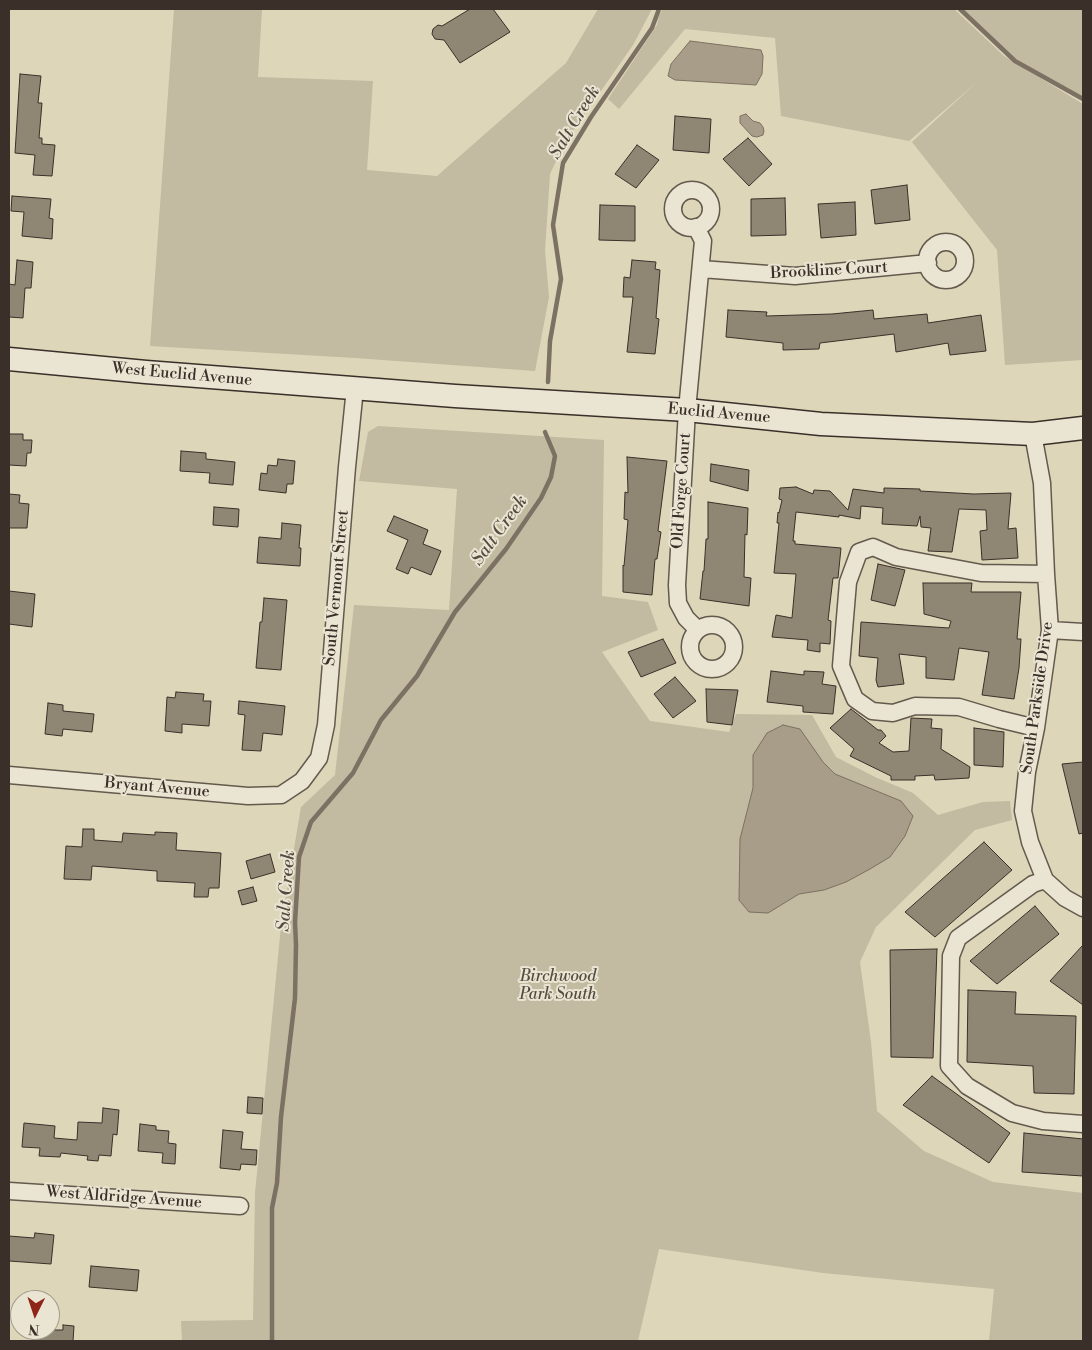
<!DOCTYPE html>
<html>
<head>
<meta charset="utf-8">
<style>
	body { margin:0 }
	#map { position:relative; width:1092px; height:1350px; overflow:hidden; background:#ded6b9; font-family:"Libre Bodoni",serif }
	canvas { display:block }
	.frame { position:absolute; inset:0; border:10px solid #3b2f29; pointer-events:none }
	.north { position:absolute; left:10px; top:1290px; width:50px; height:50px; box-sizing:border-box; background:#eae4d2; border:1px solid #a49c8e; border-radius:50%; rotate:184deg; font-size:14px; font-weight:700; line-height:20px; text-align:center; color:#3b2f29 }
	.north::after { content:''; display:block; margin:auto; width:18px; height:22px; background:#8f2418; clip-path:polygon(50% 0,100% 100%,50% 72%,0 100%) }
</style>
</head>
<body>
<div id="map">
<canvas width="1092" height="1350"></canvas>
<div class="frame"></div>
<div class="north">N</div>
</div>
<script>
const ctx = document.querySelector('canvas').getContext('2d');
ctx.lineJoin = 'round';
function fillPath(path, color) { ctx.fillStyle = color; ctx.fill(path, 'evenodd'); }
const poly = rows => new Path2D(rows.map(r => 'M' + r).join(''));
function strokePath(path, color, width, dash) { ctx.strokeStyle = color; ctx.lineWidth = width; ctx.lineCap = dash ? 'butt' : 'round'; ctx.setLineDash(dash || []); ctx.stroke(path); }
function label(font, color, halo, rows, align = 'center') {
  ctx.font = font + ' "Libre Bodoni",serif'; ctx.lineWidth = 4; ctx.setLineDash([]); ctx.textBaseline = 'middle'; ctx.strokeStyle = halo; ctx.fillStyle = color; for (const [text, x, y, turn = 0] of rows) {
    ctx.save(); ctx.translate(x, y); ctx.rotate((+turn || 0) * Math.PI / 180); ctx.textAlign = isNaN(turn) ? turn : align; if (halo) ctx.strokeText(text, 0, 0); ctx.fillText(text, 0, 0); ctx.restore();
  }
}
fillPath(poly([
	[174,9,262,9,258,77,373,81,367,170,437,176,566,63,598,9,652,9,633,45,564,144,550,174,545,251,549,297,535,371,355,358,150,346],
	[663,9,954,9,1004,56,1083,104,1083,360,1005,365,997,250,912,142,978,81,909,141,781,116,775,38,685,29,619,109,608,99,657,25,659,15],
	[960,9,1083,9,1083,98,1009,55],
	[378,426,604,440,602,596,648,602,658,630,602,652,650,721,729,732,736,714,812,715,836,757,875,777,913,793,938,815,983,802,1010,801,1012,820,975,830,876,927,860,962,871,1042,877,1111,924,1151,993,1182,1083,1193,1083,1341,989,1341,994,1289,823,1273,659,1249,638,1341,182,1341,181,1321,253,1320,255,1193,281,926,301,807,335,775,354,605,449,610,457,489,359,481,368,432]
]), '#c2baa1');
const water = poly([
	[690,41,761,50,763,56,762,74,756,85,675,80,668,76,671,64,690,41],
	[746,114,753,121,760,123,763,127,764,131,763,135,757,137,752,136,740,123,740,116,746,114],
	[783,725,800,729,823,762,835,774,901,801,913,816,905,836,890,857,870,869,846,882,824,890,799,894,768,913,749,912,739,900,740,839,753,788,753,755,767,733,783,725]
]);
fillPath(water, '#a79d88');
strokePath(water, '#7c7162', 1);
strokePath(poly([
	[960,9,1015,61,1083,99],
	[548,382,550,341,561,279,553,225,563,163,591,117,652,28,659,9],
	[272,1341,272,1208,277,1183,281,1117,295,998,296,945,295,922,299,857,311,822,353,773,381,720,417,676,455,612,506,549,541,498,551,477,555,456,545,432]
]), '#7c7162', 4.5);
const building = poly([
	[470,9,493,9,510,32,460,63,444,40,435,39,432,34,433,29,438,25,442,26,470,9],
	[20,74,41,76,38,103,42,103,39,138,42,138,42,144,55,145,52,176,33,175,35,155,15,153,20,74],
	[675,116,711,119,709,153,673,150,675,116],
	[748,138,772,164,749,186,723,159,748,138],
	[637,145,659,160,636,188,615,174,637,145],
	[907,185,910,220,875,224,871,190,907,185],
	[12,196,51,199,49,218,53,219,52,239,22,236,24,212,11,211,12,196],
	[785,198,786,235,751,236,751,199,785,198],
	[855,202,856,235,821,238,818,204,855,202],
	[600,205,635,206,635,241,599,240,600,205],
	[17,260,33,262,31,288,25,288,23,318,9,317,9,284,15,285,17,260],
	[632,260,656,262,655,269,660,270,656,318,659,319,655,354,627,352,633,297,623,297,624,277,630,278,632,260],
	[728,310,767,312,766,316,832,314,873,310,874,319,927,314,928,323,981,315,986,351,950,355,948,343,896,352,894,334,820,343,819,349,783,350,783,343,726,337,728,310],
	[9,434,23,434,23,440,32,440,31,453,27,453,26,466,9,465,9,434],
	[181,451,206,453,206,459,235,462,233,485,209,483,210,473,180,471,181,451],
	[627,457,667,461,658,531,661,532,657,559,655,559,652,595,623,592,623,565,624,566,628,520,624,519,625,492,628,493,627,457],
	[278,459,295,461,293,484,287,484,286,493,259,490,261,473,267,474,268,465,277,466,278,459],
	[711,464,749,470,748,491,710,481,711,464],
	[796,487,813,494,814,490,830,491,848,510,853,489,884,493,884,488,920,489,920,491,974,494,1011,493,1008,529,1016,528,1018,558,982,560,980,531,987,530,986,510,959,509,952,552,928,551,931,528,921,527,920,516,917,526,882,524,883,508,861,506,860,519,839,515,839,517,796,512,793,541,795,541,795,544,841,548,838,578,833,578,828,620,831,621,830,644,820,643,820,652,807,650,808,640,772,637,776,615,792,618,796,574,774,573,779,523,777,523,778,512,779,513,782,500,779,499,780,488,796,487],
	[9,494,20,495,19,503,29,504,27,528,9,528,9,494],
	[708,502,748,508,747,535,745,534,744,577,751,578,749,606,700,599,703,571,704,571,706,539,708,539,708,502],
	[214,507,239,509,238,527,213,525,214,507],
	[394,516,428,530,423,544,441,551,431,575,411,567,408,574,396,569,408,540,387,531,394,516],
	[282,523,301,525,299,548,301,548,300,566,257,563,259,537,281,539,282,523],
	[878,564,905,570,895,606,871,600,878,564],
	[923,583,972,583,971,592,1021,592,1017,639,1021,639,1019,668,1014,699,982,695,989,652,959,648,954,680,926,678,926,657,899,654,904,684,878,687,876,680,878,658,859,656,861,622,949,628,951,621,924,614,923,583],
	[9,591,35,594,32,627,9,624,9,591],
	[264,598,287,600,281,670,256,668,260,622,262,622,264,598],
	[663,639,676,663,641,677,628,652,663,639],
	[771,671,804,675,804,671,824,672,822,684,836,686,833,714,803,712,803,706,767,702,771,671],
	[675,677,696,701,673,718,654,694,675,677],
	[706,689,738,690,732,725,707,722,706,689],
	[176,692,204,694,203,701,211,701,209,726,182,724,182,733,165,731,167,697,175,698,176,692],
	[239,701,285,706,282,735,263,733,261,751,242,750,245,715,238,714,239,701],
	[48,703,63,705,63,711,94,714,92,732,63,729,62,736,45,734,48,703],
	[851,709,878,730,881,730,886,736,879,743,893,752,909,751,911,718,932,719,931,728,942,729,941,749,970,767,969,778,935,780,934,775,915,776,915,780,891,780,891,776,850,756,854,749,830,728,851,709],
	[974,728,1004,732,1003,767,974,765,974,728],
	[1083,762,1083,833,1079,834,1062,764,1083,762],
	[83,829,94,829,94,840,122,842,123,833,155,835,155,832,177,833,176,850,221,853,219,888,209,888,208,897,194,897,195,883,157,881,157,871,92,866,91,880,64,879,66,846,82,847,83,829],
	[984,842,1012,870,935,937,905,912,984,842],
	[270,854,275,872,251,879,246,861,270,854],
	[253,887,257,901,242,905,238,891,253,887],
	[1035,906,1059,934,997,984,970,961,1035,906],
	[1083,945,1083,1005,1050,981,1083,945],
	[937,949,933,1058,891,1057,890,950,937,949],
	[968,990,1016,992,1015,1014,1076,1016,1074,1094,1034,1093,1033,1066,967,1062,968,990],
	[932,1076,1010,1133,989,1163,903,1105,932,1076],
	[248,1097,263,1098,262,1114,247,1113,248,1097],
	[103,1108,119,1110,117,1135,113,1134,111,1156,99,1155,98,1161,87,1160,88,1156,61,1153,60,1157,39,1156,40,1148,22,1147,24,1123,55,1126,54,1138,77,1140,78,1122,102,1123,103,1108],
	[140,1124,156,1126,156,1130,169,1131,168,1143,176,1144,175,1164,162,1163,163,1153,138,1151,140,1124],
	[223,1130,243,1132,241,1149,257,1150,256,1165,241,1164,240,1170,220,1168,223,1130],
	[1024,1133,1083,1139,1083,1176,1022,1172,1024,1133],
	[35,1233,54,1235,51,1264,9,1261,9,1236,34,1238,35,1233],
	[91,1266,139,1270,137,1291,89,1287,91,1266],
	[63,1325,74,1326,73,1341,35,1341,36,1330,63,1330,63,1325]
]);
fillPath(building, '#908674');
strokePath(building, '#3b2f29', 1);
const street = poly([
	'673 209a19 19 0 1 1 38 0a19 19 0 1 1-38 0Z',
	[696,227,703,241,687,410,677,585,678,603,686,618,698,630],
	'927 261a19 19 0 1 1 38 0a19 19 0 1 1-38 0Z',
	[701,269,795,276,928,263],
	[1033,434,1042,483,1046,574,1050,630,1036,728,1027,772,1023,811,1030,842,1045,880,1065,898,1083,908],
	'690 647a22 22 0 1 1 44 0a22 22 0 1 1-44 0Z',
	[1050,630,1083,632],
	[1036,728,999,719,959,707,915,706,893,713,872,711,855,699,841,666,848,582,859,552,873,547,896,557,981,573,1046,574],
	[9,775,248,796,281,795,302,781,319,758,326,725,347,467,355,388],
	[1045,880,1033,884,958,938,951,956,949,1066,967,1086,1012,1113,1043,1121,1083,1124],
	[9,1191,240,1206]
]);
const secondary = poly([
	[9,359,146,372,455,396,687,410,821,424,1033,434,1083,428]
]);
strokePath(street, '#64594d', 19);
strokePath(secondary, '#3b2f29', 25);
strokePath(street, '#eae4d2', 16);
strokePath(secondary, '#eae4d2', 22);
label('16px', '#3b2f29', '#eae4d2', [
	["Brookline Court",829,271,-3],
	["West Euclid Avenue",182,375,5],
	["Euclid Avenue",719,414,5],
	["Old Forge Court",682,491,-86],
	["South Vermont Street",337,588,-85],
	["South Parkside Drive",1038,698,-82],
	["Bryant Avenue",157,788,5],
	["West Aldridge Avenue",124,1198,4]
]);
label('italic 16px', '#564b41', '#eae4d2', [
	["Birchwood",558,977],
	["Park South",558,995]
]);
label('italic 18px', '#564a41', '#eae4d2', [
	["Salt Creek",575,123,-59],
	["Salt Creek",500,531,-54],
	["Salt Creek",287,891,-86]
]);
</script>
</body>
</html>
